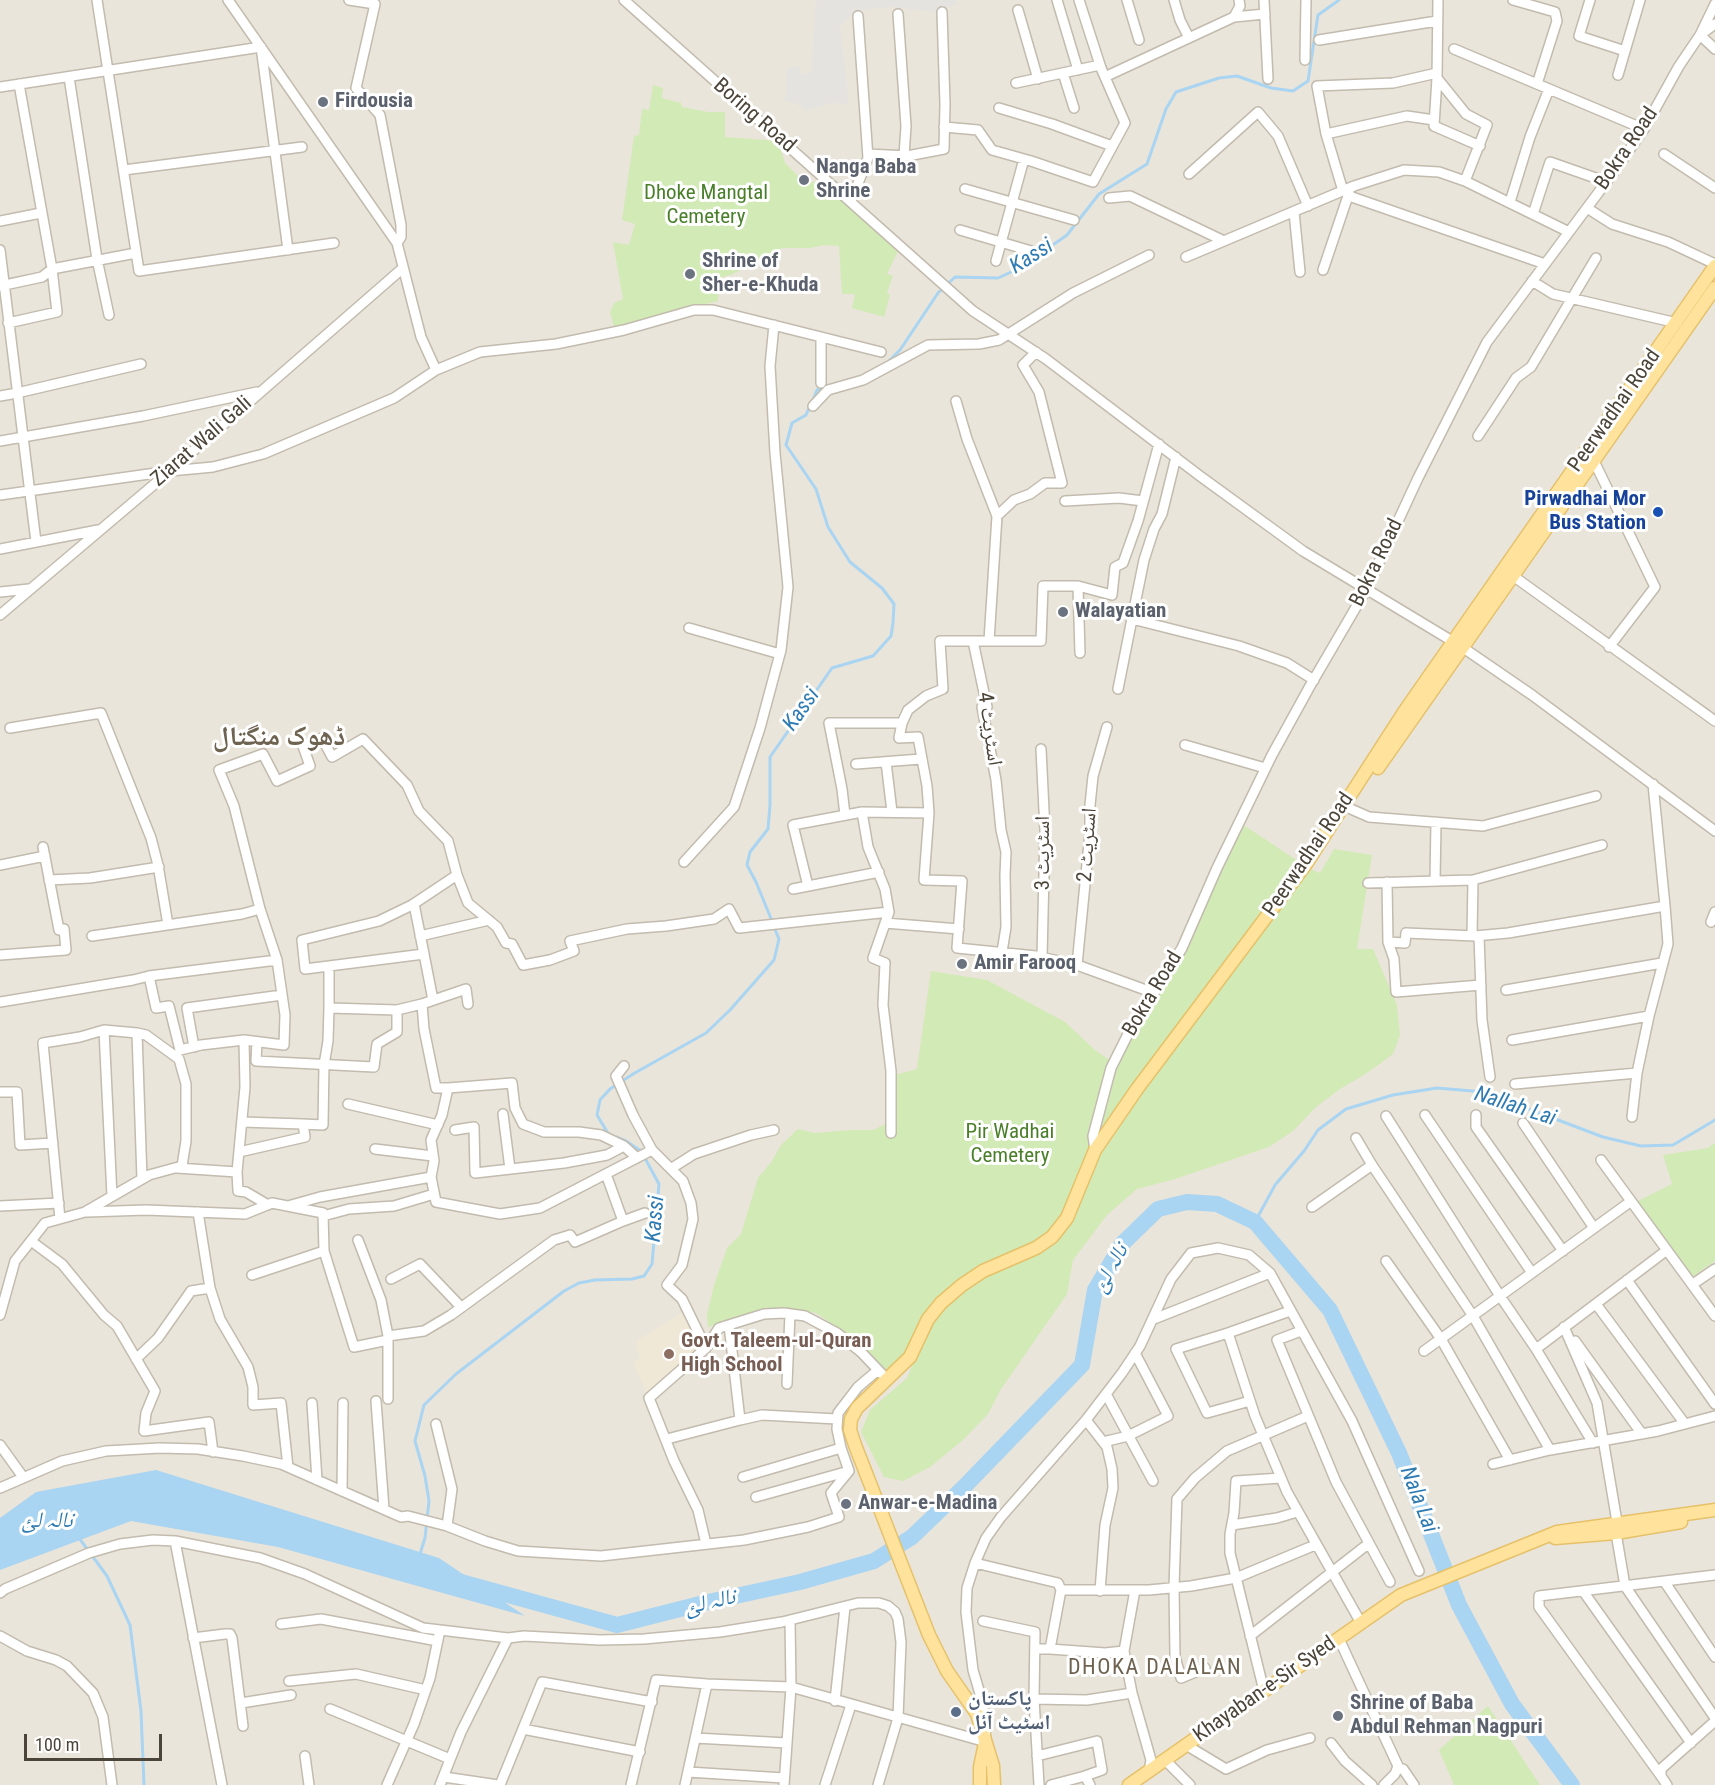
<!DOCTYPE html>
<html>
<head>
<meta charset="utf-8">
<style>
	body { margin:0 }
	#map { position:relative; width:1715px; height:1785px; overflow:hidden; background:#f6f3ec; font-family:"Roboto Condensed",sans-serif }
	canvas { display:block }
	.scale { position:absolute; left:24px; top:1734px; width:138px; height:27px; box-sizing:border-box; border:3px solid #4b4439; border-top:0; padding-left:8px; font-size:18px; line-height:21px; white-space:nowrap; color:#4b4439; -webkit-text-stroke:4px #fff; paint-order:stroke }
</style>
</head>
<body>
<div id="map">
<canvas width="1715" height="1785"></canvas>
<div class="scale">100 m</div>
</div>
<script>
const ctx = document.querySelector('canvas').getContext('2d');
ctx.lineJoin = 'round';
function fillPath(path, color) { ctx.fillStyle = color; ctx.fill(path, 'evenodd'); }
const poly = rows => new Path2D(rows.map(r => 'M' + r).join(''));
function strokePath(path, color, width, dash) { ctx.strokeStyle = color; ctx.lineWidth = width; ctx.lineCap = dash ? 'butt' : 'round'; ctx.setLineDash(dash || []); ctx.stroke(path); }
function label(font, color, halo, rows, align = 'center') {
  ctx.font = font + ' "Roboto Condensed","Noto Naskh Arabic",sans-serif'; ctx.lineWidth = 6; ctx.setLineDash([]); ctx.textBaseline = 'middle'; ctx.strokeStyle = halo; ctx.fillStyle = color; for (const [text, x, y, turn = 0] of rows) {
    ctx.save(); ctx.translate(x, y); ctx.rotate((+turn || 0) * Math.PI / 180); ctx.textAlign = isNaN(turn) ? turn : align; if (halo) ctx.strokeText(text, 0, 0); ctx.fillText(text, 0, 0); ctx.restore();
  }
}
fillPath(poly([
	[0,0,1715,0,1715,1785,0,1785]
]), '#eae5da');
fillPath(poly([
	[687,1310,706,1348,649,1398,633,1362,640,1359,636,1341]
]), '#efe8d6');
fillPath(poly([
	[653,85,663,88,662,98,681,103,682,107,708,112,725,112,725,137,778,141,785,163,798,176,801,186,823,179,899,249,887,274,893,276,887,293,890,295,884,317,852,308,855,294,842,294,839,246,824,245,810,248,782,248,733,274,720,278,718,301,614,327,610,312,614,303,623,299,613,242,629,245,635,224,622,220,634,136,639,135,642,109,649,110],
	[1242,824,1310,869,1320,873,1334,849,1372,855,1357,949,1373,949,1397,1005,1400,1035,1393,1054,1367,1073,1340,1089,1316,1107,1293,1131,1269,1147,1175,1179,1137,1189,1107,1215,1073,1260,1067,1294,1001,1389,988,1414,963,1440,930,1467,903,1481,884,1477,861,1432,870,1410,907,1378,941,1297,897,1363,889,1372,855,1340,816,1313,793,1309,772,1308,740,1320,708,1327,707,1315,714,1285,727,1248,741,1234,758,1178,772,1161,781,1145,798,1129,815,1133,851,1130,873,1130,888,1123,891,1076,917,1069,931,971,987,980,1065,1022,1096,1051,1116,1064,1162,991,1191,937],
	[1715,1143,1715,1261,1689,1279,1632,1204,1672,1184,1663,1155,1708,1148],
	[1488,1706,1540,1785,1454,1785,1439,1750]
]), '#d2eab5');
fillPath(poly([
	[816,0,955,0,958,4,933,12,893,7,860,10,840,25,849,104,830,103,806,111,796,103,785,101,787,67,800,67,800,74,811,72]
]), '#e5e3e0');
fillPath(poly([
	[156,1470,439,1558,525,1616,278,1547,131,1521,0,1570,0,1518,36,1492]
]), '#a9d4f2');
strokePath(poly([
	[888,362,900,350,938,293,955,277,998,278,1020,268,1067,235,1099,194,1147,164,1166,109,1176,92,1219,78,1237,76,1271,88,1293,91,1308,81,1318,15,1339,0],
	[813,400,817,390,827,387],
	[772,921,756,882,747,865,750,852,768,829,770,805,770,757,832,668,873,656,891,636,893,623,894,604,882,588,850,562,828,527,816,489,786,445,792,423,806,415,810,406],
	[609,1135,597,1115,600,1100,610,1089,633,1074,706,1033,730,1010,774,960,779,939,774,927],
	[1255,1222,1275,1185,1304,1151,1318,1130,1346,1109,1393,1095,1437,1088,1484,1092,1603,1137,1641,1146,1673,1145,1715,1120],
	[79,1538,107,1576,130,1625,141,1711,144,1785],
	[420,1554,425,1538,429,1501,425,1476,415,1441,424,1405,456,1374,564,1291,579,1283,595,1280,632,1279,644,1276,652,1264,659,1184,641,1151,626,1141,616,1137]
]), '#a9d4f2', 3);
strokePath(poly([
	[461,1582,617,1625,708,1602,800,1582,874,1561,912,1537,965,1486,1082,1365,1095,1290,1122,1244,1158,1209,1187,1202,1217,1204,1255,1222,1330,1310,1399,1453,1459,1605,1512,1704,1572,1785]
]), '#a9d4f2', 16);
const minor = poly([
	[97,0,139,271,334,243],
	[228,0,397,243,421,337,436,370,480,352,556,344,624,330,694,310,713,310,881,352],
	[349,0,375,4,356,88,380,115,401,225,401,237,397,243],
	[624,0,973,311,1046,359,1200,476,1303,551,1462,647,1532,695,1715,831],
	[1057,0,1078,70],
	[1127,0,1139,40],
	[1174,0,1180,20,1189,38],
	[1264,0,1268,79],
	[1438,0,1437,78,1466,114,1487,125,1465,181],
	[1513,0,1555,12,1557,21,1537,84],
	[1590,0,1579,36,1625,51],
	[1018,10,1038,79],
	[898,14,906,126,904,156],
	[1234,17,1265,14],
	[1715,24,1700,35,1715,49],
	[1319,40,1437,21],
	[1454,49,1644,129],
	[1305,60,1306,0],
	[1063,73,1074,108],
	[1109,75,1234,17,1240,6,1239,0],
	[1618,75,1640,0],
	[69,77,97,259,109,315],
	[1437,78,1434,126,1480,146],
	[1016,83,1100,65],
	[0,87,261,47,288,250],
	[999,108,1052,124,1112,146],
	[944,127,978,130,992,150,1031,161,1093,182,1125,123,1101,68,1079,0],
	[1326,134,1317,86,1393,83,1437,73],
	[868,154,907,156,944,149,945,104,942,12],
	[1664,154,1715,188],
	[124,170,302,147],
	[1189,174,1258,112,1278,136,1308,206],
	[965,189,1074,220],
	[1343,191,1326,134,1407,116,1434,120],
	[1349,196,1545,264],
	[1109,198,1130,196,1224,241],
	[851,201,868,158,858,16],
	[1510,202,1530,137,1549,89],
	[1587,208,1612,224,1668,242,1715,264],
	[1294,212,1300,272],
	[1533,214,1550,162,1607,182],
	[0,221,41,213],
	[960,230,1031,251],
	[0,250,36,542],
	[1186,257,1354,186,1404,170,1439,172,1465,181,1569,232],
	[996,261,1024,159],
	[1323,270,1349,193],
	[1532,281,1553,294,1677,323],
	[0,286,42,277,52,269,136,253],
	[8,323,57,312,52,269,19,84],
	[821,337,821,383],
	[0,396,17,393,141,364],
	[956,401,967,439,997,516],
	[813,406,828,390,863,380,928,345,979,344,999,340,1073,293,1149,255],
	[1478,436,1516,378,1531,367,1596,258],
	[0,441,143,416,257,392],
	[1593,459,1655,587,1609,647],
	[0,495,170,471,213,467,263,454,394,398,436,370],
	[1065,501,1119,498,1143,501],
	[0,549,98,530],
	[1509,573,1715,721],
	[1078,586,1112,595,1115,567,1123,563,1138,521,1159,444],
	[0,592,29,589],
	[0,615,170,471,403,268],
	[1132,619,1144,560,1154,529,1162,514,1176,457],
	[689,628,780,654],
	[973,641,1041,641,1043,586,1078,586,1080,653],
	[989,641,997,516,1014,500,1030,494,1045,483,1062,483,1039,392,1023,365,1036,352],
	[1118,689,1132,619,1239,646,1287,663,1314,680],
	[902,723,908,710,926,696,943,689,940,641,973,641,987,707,982,707,996,780,1001,830,1006,852,1005,875,1006,927,1002,952],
	[10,728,101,713,151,838,158,865,168,925],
	[1185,745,1265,768],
	[1041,749,1045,831,1042,957],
	[886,762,892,812],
	[856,764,921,759],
	[1344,806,1369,817,1483,826,1596,796],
	[845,815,842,789,829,723,902,723,899,738,918,737,927,786,929,813],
	[684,862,734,807,760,728,781,650,788,587,775,453,770,366,774,325],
	[0,865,45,856],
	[457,875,468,903,497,927,506,943,512,944,523,965,550,960,574,951,570,941,627,929,666,926,714,919,729,909,739,928,889,912,885,889,868,847,862,812,929,813,924,880,962,881,957,948,1036,956,1077,965,1154,993],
	[49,880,90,878,159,867],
	[1435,881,1436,822],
	[1387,882,1388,942,1394,959,1396,992,1481,985],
	[1368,883,1473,880,1602,845],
	[808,886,793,825,862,812],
	[793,889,879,872],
	[414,904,424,954],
	[889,912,873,958,885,963,883,1005,891,1071,891,1133],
	[1711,922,1715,912],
	[885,923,959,929],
	[92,936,242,914,260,909],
	[420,936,489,920],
	[1472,936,1473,880],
	[1479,936,1482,1020,1490,1077],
	[1388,942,1405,943,1406,933,1475,936,1508,933,1665,906,1653,784],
	[0,955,66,950,64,929,59,930,43,847],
	[277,960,260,909,234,806,219,770,263,754,277,781,310,766,303,746,322,738,332,757,363,739,407,785,419,811,448,841,457,875,412,905,379,921,302,940,305,969,329,966],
	[1077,965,1090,833,1090,805,1093,776,1107,727],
	[1506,990,1662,963],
	[0,1002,133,980,149,976,277,960,285,1015,284,1045,244,1040,201,1045,180,1050,169,1006,156,1008,149,976],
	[397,1010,329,1008,329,966,424,954,433,1000],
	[1512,1040,1649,1016],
	[257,1042,256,1061,374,1067,377,1044,397,1032,397,1010,422,1004],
	[194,1047,187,1008,282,995],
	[624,1066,616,1076,633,1115,652,1150],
	[1515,1084,1637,1073],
	[448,1088,436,1088,424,1029,422,1004,466,989,468,1004],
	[0,1092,17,1092,20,1145,53,1143],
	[348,1104,438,1125],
	[503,1114,510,1169],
	[1425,1115,1532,1273],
	[1476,1115,1476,1127,1563,1251],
	[1386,1116,1500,1296,1536,1349,1593,1443],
	[1632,1117,1637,1073,1649,1016,1668,944,1665,906],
	[1523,1123,1594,1228],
	[303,1124,323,1125,324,1065,328,1041,329,1008],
	[455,1130,474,1127,475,1173,564,1163,607,1155,624,1146,637,1158],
	[1356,1138,1372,1165,1473,1316,1550,1450],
	[375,1149,433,1156],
	[1095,1150,1093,1136,1111,1068,1127,1036,1182,948,1217,868,1272,755,1310,686,1366,590,1418,478,1487,342,1610,177,1644,129,1679,66,1700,35,1715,4],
	[239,1152,305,1137,303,1124,242,1122],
	[1601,1160,1715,1316],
	[177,1168,237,1172,245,1087,244,1040],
	[672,1168,694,1154,751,1135,774,1130],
	[237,1172,238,1191,246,1192,268,1205],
	[606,1174,623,1221,645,1213],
	[431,1177,434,1161,431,1140,442,1115,448,1088,512,1083,515,1108,523,1124,544,1132,579,1132,601,1135,624,1146],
	[112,1196,104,1030,137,1033],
	[0,1206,59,1203],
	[288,1206,320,1197,431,1177,436,1202,500,1214,540,1208,652,1150,683,1181,691,1203,693,1219,682,1265,667,1285,682,1299,706,1348],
	[1312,1207,1372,1165],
	[87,1212,146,1210,245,1214,272,1203,323,1213,324,1251,252,1275],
	[323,1216,349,1209,394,1206,434,1194],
	[60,1219,43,1043,80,1037,104,1030],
	[358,1240,381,1300,388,1336],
	[31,1241,62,1264,104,1315,117,1326,155,1391,146,1413,144,1431,209,1422,213,1452],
	[324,1251,354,1347,388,1340,388,1336,424,1331,451,1315,554,1240,570,1235,575,1242,623,1221],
	[1386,1261,1441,1339,1510,1460],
	[391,1279,420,1264,461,1307],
	[1627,1280,1715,1404],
	[1693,1284,1715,1269],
	[210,1288,220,1319,248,1367,253,1387,253,1405,281,1403,288,1467],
	[1596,1304,1685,1424],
	[1290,1311,1228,1333,1255,1416,1287,1492,1361,1623],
	[0,1315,15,1261,45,1223,85,1212,149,1175,182,1166,186,1141,186,1084,179,1059,146,1035,137,1033,142,1179],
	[1154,1319,1270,1273],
	[1564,1327,1597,1403,1617,1522],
	[1301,1331,1277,1340,1336,1482,1390,1582],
	[1228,1333,1176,1349,1207,1413,1250,1401],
	[1575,1341,1642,1434],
	[1536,1349,1667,1250],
	[1424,1351,1630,1202],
	[136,1359,158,1338,191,1291,210,1288,198,1212],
	[787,1384,790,1314],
	[1106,1394,1153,1481],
	[388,1399,388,1340],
	[376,1401,384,1509],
	[312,1403,317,1480],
	[740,1420,762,1415,837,1419],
	[1086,1420,1107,1447,1112,1469,1113,1488,1105,1525,1100,1591],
	[436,1424,452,1489,447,1526],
	[667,1439,740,1420,729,1325],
	[1103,1442,1128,1436,1168,1416,1135,1353],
	[0,1445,23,1477],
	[1493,1464,1550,1450,1658,1431,1715,1416],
	[743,1477,841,1448],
	[0,1488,62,1461,106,1451,160,1448,198,1449,243,1456,281,1464,401,1517,408,1516,447,1526,485,1541,518,1551,601,1556,744,1540,808,1527,839,1517,831,1493,849,1471,841,1448,837,1429,838,1413,858,1387,878,1370],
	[342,1491,343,1403],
	[756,1497,849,1471],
	[1232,1525,1277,1518,1297,1512],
	[1616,1533,1625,1586,1715,1718],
	[175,1541,222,1785],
	[706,1544,698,1510,674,1461,649,1398,706,1348,719,1328,764,1314,784,1313,805,1316,837,1333,861,1352,882,1374],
	[975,1563,1058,1583,1061,1590,1149,1590,1191,1586,1236,1578,1315,1545],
	[1664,1581,1715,1657],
	[1135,1590,1124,1651,1132,1693,1151,1760,1149,1771],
	[1583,1591,1691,1743],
	[0,1593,5,1589,89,1553,120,1544,153,1540,175,1541,260,1558,305,1574,423,1628,508,1638,524,1636,600,1640,644,1639,720,1632,782,1622,858,1603,879,1603,888,1606,895,1612,898,1619,901,1642,898,1718,878,1785],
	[983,1621,1035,1632,1034,1699,1039,1785],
	[281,1624,321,1619,438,1641],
	[0,1636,27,1651,56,1660,67,1666,93,1693,103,1717,112,1785],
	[1250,1636,1368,1544],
	[193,1638,225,1634,230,1634,232,1638,243,1726],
	[1339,1639,1398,1766,1395,1774,1384,1785],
	[1035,1649,1050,1649,1061,1590],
	[1050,1649,1105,1653,1124,1651],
	[1205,1668,1181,1678,1175,1657,1174,1587,1177,1499,1195,1478,1227,1451,1308,1416],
	[289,1681,356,1674,426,1690],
	[1264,1691,1230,1553,1230,1534,1234,1513,1236,1481,1281,1478],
	[1034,1699,1087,1700,1132,1693],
	[835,1701,845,1607],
	[241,1703,291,1695],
	[330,1709,450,1759],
	[523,1729,640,1752],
	[695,1738,787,1743],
	[1331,1743,1345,1761,1372,1785],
	[1186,1745,1226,1769,1267,1750,1310,1738],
	[305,1756,309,1785],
	[1037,1756,1097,1741,1102,1770,1085,1776],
	[1165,1760,1190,1785],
	[1397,1769,1403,1769,1414,1785],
	[688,1772,784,1778],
	[1661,1776,1539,1607,1539,1596,1715,1575],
	[444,1777,498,1785],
	[387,1785,414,1724,430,1678,440,1630],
	[440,1785,461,1732,508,1638],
	[500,1785,542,1682,652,1702],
	[631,1785,656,1680,707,1684,791,1687,986,1742,983,1704,973,1670,966,1612,967,1588,975,1563,986,1538,1001,1517,1086,1420,1122,1373,1140,1346,1171,1279,1191,1253,1218,1248,1249,1255,1270,1273,1352,1421,1419,1571],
	[685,1785,707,1684],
	[784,1785,791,1687,790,1620],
	[825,1785,851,1705],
	[1051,1785,1085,1776,1090,1785],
	[1667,1785,1661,1776,1661,1769,1715,1721]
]);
const major = poly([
	[1378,768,1715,288],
	[1555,1538,1616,1533,1681,1522],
	[980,1785,980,1767,985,1743],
	[994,1785,993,1766,977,1714,947,1671,929,1635,855,1445,850,1430,851,1419,857,1408,910,1357,928,1319,941,1303,962,1285,983,1271,1036,1248,1052,1237,1067,1218,1095,1150,1137,1089,1306,864,1404,712,1715,266],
	[1129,1785,1401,1595,1557,1532,1715,1510]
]);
strokePath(minor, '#c2bbae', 12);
strokePath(major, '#e6c16a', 15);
strokePath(minor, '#fff', 9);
strokePath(major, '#ffe39c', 12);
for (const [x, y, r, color] of [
	[323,102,6,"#6b7280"],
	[804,180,6,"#6b7280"],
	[690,274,6,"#6b7280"],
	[1658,512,6,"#1a4fb4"],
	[1063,612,6,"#6b7280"],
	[962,964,6,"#6b7280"],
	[669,1354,6,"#8d6e63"],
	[846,1504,6,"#6b7280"],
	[956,1712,6,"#5c6f8a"],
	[1338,1716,6,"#6b7280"]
]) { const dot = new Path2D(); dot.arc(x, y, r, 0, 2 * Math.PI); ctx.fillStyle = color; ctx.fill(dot); strokePath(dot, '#fff', 2); }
label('bold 21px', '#5b616d', '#fff', [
	["Firdousia",335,102],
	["Nanga Baba",816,168],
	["Shrine",816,192],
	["Shrine of",702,262],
	["Sher-e-Khuda",702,286],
	["Walayatian",1075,612],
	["Amir Farooq",974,964],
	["Anwar-e-Madina",858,1504],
	["Shrine of Baba",1350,1704],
	["Abdul Rehman Nagpuri",1350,1728]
], 'left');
label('21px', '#4b4439', '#fff', [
	["Boring Road",754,116,41],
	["Bokra Road",1627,149,-56],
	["Peerwadhai Road",1615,411,-55],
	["Ziarat Wali Gali",202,442,-41],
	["Bokra Road",1377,563,-64],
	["اسٹریٹ 4",989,729,82],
	["اسٹریٹ 2",1088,845,-86],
	["اسٹریٹ 3",1044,853,-90],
	["Peerwadhai Road",1309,855,-56],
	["Bokra Road",1153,994,-59],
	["Khayaban-e-Sir Syed",1265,1690,-35]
]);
label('21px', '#4a7f2a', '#fff', [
	["Dhoke Mangtal",706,194],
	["Cemetery",706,218],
	["Pir Wadhai",1010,1133],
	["Cemetery",1010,1157]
]);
label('bold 21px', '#164399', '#fff', [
	["Pirwadhai Mor",1646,500],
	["Bus Station",1646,524]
], 'right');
label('bold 21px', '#785e54', '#fff', [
	["Govt. Taleem-ul-Quran",681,1342],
	["High School",681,1366]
], 'left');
label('bold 21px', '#4e5e75', '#fff', [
	["پاکستان",968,1700],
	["اسٹیٹ آئل",968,1724]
], 'left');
label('italic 22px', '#2e7ab2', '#fff', [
	["Kassi",1032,257,-32],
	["Kassi",802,710,-55],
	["Nallah Lai",1515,1107,18],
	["Kassi",656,1219,-85],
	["نالہ لئ",1111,1269,-61],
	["Nala Lai",1418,1500,69],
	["نالہ لئ",47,1521],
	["نالہ لئ",710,1603,-13]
]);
ctx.letterSpacing = '1.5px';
label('22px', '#6e6250', '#fff', [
	["DHOKA DALALAN",1155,1668]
]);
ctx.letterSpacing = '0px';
label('bold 27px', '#6e6250', '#fff', [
	["ڈھوک منگتال",279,738]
]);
</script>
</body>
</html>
